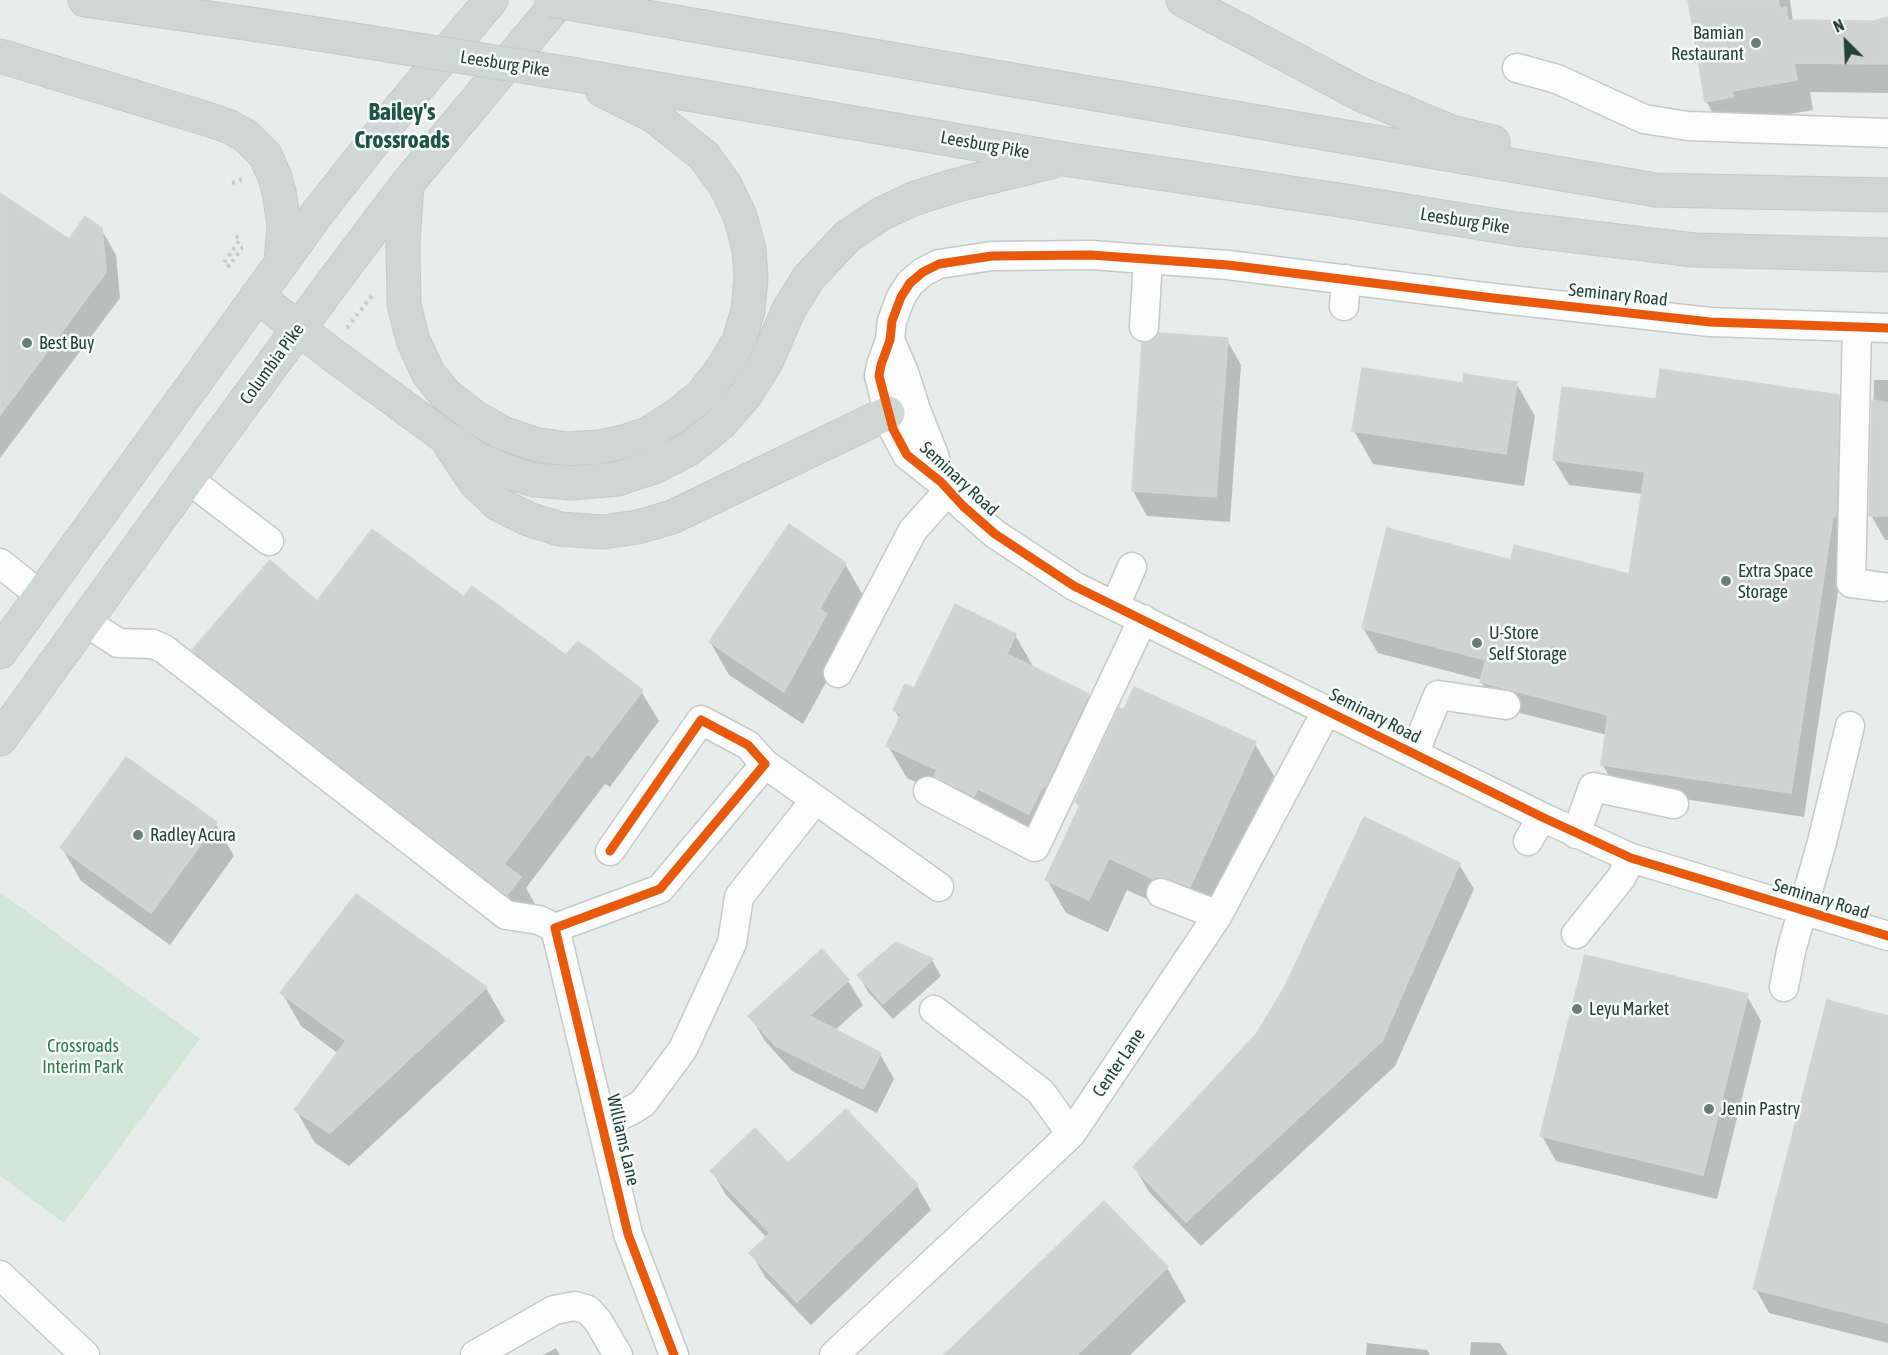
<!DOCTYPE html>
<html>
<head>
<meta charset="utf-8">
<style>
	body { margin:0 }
	#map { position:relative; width:1888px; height:1355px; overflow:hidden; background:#e8edeb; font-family:"Asap Condensed",sans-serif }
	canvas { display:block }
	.north { position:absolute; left:1816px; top:12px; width:60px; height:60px; -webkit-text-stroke:4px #f7fbf9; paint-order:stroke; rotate:336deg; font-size:16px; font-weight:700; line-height:24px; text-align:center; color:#24423a }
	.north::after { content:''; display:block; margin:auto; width:21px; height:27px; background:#24423a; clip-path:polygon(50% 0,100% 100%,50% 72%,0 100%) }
</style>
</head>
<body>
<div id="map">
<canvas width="1888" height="1355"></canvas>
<div class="north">N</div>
</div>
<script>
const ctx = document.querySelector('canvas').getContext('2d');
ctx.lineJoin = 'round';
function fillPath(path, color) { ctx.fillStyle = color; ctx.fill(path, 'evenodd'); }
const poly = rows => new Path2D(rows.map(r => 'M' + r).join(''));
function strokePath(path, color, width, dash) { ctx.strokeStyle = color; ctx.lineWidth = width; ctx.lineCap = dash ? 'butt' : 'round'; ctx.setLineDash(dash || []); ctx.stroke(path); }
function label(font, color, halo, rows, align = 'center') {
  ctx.font = font + ' "Asap Condensed",sans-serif'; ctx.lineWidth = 5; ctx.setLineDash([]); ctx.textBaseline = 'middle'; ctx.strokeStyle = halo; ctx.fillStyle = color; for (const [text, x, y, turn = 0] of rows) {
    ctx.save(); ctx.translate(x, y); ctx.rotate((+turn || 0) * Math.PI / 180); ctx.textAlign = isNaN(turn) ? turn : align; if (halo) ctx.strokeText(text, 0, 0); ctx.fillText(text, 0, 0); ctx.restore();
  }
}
fillPath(poly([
	[0,892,200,1039,64,1223,0,1176]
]), '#d1e6d8');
fillPath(poly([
	[1689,0,1790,0,1793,22,1874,22,1888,19,1888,93,1810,92,1813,110,1749,121,1723,131,1706,101],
	[0,194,70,241,101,229,116,255,120,298,0,458],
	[1227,340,1241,365,1230,522,1147,516,1133,491],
	[1874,380,1888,380,1888,540,1885,540,1871,515],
	[1516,383,1535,416,1524,486,1373,464,1354,431,1464,385],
	[1838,397,1852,422,1846,540,1804,817,1617,789,1602,764,1607,735,1496,707,1481,682,1482,680,1378,653,1363,628,1512,562,1631,576,1643,494,1569,485,1554,460,1657,401],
	[845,564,864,597,840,639,845,648,803,724,729,675,710,642],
	[464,599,566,658,641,691,659,721,610,787,605,784,526,888,538,909,526,925,211,680,193,650,318,603],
	[1015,635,1034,668,1088,695,1107,728,1048,846,907,778,888,746,900,720,895,710,915,690],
	[1255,744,1274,776,1209,919,1173,911,1127,890,1108,932,1066,913,1047,880,1080,808,1076,802],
	[215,823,234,856,170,945,81,881,62,848],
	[1459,864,1474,889,1395,1066,1201,1246,1149,1192,1135,1168],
	[356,896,486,988,505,1021,349,1166,315,1143,296,1110,339,1054,301,1026,282,993],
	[896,944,932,960,941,976,893,1019,868,992,859,976],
	[848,981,863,1005,834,1031,880,1054,894,1079,877,1113,792,1071,765,1041,750,1016],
	[1747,996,1761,1021,1717,1199,1556,1161,1542,1136],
	[1888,1017,1888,1343,1769,1313,1755,1288],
	[788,1165,917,1186,931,1210,811,1325,765,1277,751,1253,767,1238,726,1195,712,1171],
	[1104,1204,1167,1268,1186,1301,1130,1355,946,1355],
	[1471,1342,1500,1343,1508,1355,1470,1355],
	[1367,1343,1427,1350,1430,1355,1366,1355],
	[556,1348,560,1355,543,1355]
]), '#0003');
const building = poly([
	[1688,0,1778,0,1780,9,1786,7,1788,20,1874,21,1888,17,1888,64,1794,63,1797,80,1732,91,1733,97,1705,102,1688,0],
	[0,193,69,239,85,216,102,228,106,272,0,415,0,193],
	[1159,333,1228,338,1216,497,1132,491,1142,343,1152,341,1159,333],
	[1362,368,1463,383,1464,374,1517,382,1506,454,1352,431,1362,368],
	[1660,369,1839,395,1836,516,1833,516,1791,793,1601,765,1608,715,1480,682,1486,660,1362,628,1387,528,1511,560,1514,545,1629,574,1645,472,1553,460,1562,387,1656,399,1660,369],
	[1872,400,1888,403,1888,516,1869,516,1872,400],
	[789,524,846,563,819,609,827,614,784,692,709,642,789,524],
	[372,529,464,597,472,586,566,655,578,641,643,690,592,757,587,754,504,864,521,877,507,895,192,650,270,560,317,601,372,529],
	[955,604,1016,634,1007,654,1089,694,1045,787,1043,786,1029,814,978,789,974,796,934,776,937,770,886,746,901,714,893,710,905,684,914,688,955,604],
	[1134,687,1256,742,1190,887,1166,877,1159,877,1154,879,1109,858,1089,900,1045,880,1080,805,1075,802,1119,708,1123,710,1134,687],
	[126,757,217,822,151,913,60,848,126,757],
	[1364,817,1460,863,1382,1041,1186,1222,1133,1167,1257,1033,1284,988,1364,817],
	[356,894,487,987,330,1133,294,1110,346,1041,280,993,356,894],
	[896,942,933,959,883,1004,857,975,896,942],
	[822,949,849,980,809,1016,881,1053,863,1089,776,1046,748,1016,822,949],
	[1585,955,1748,994,1703,1175,1540,1136,1585,955],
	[1827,1000,1888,1016,1888,1323,1753,1289,1827,1000],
	[846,1109,918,1185,797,1302,749,1253,770,1233,710,1171,755,1128,788,1163,846,1109],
	[1104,1201,1168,1267,1077,1355,944,1355,1104,1201]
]);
fillPath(building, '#cfd4d2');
strokePath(building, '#d1d6d4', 1.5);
const minor = poly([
	[1517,68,1557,79,1644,119,1688,126,1888,133],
	[1344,306,1346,279],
	[1144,327,1148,259],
	[1857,328,1851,583,1883,587],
	[1888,328,1710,322,1493,298,1228,265,1091,255,992,256,939,264,923,272,910,283,901,297,892,321,890,340,881,365,879,376,893,429,907,455,941,482,963,506,995,534,1074,586,1542,817,1631,858,1888,936],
	[890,340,904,372,916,410,934,455,941,482],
	[188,479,269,541],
	[0,563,40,595],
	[1115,606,1132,567],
	[85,621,118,643,153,644,164,649,506,915,539,920,555,928,660,889,765,764],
	[838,673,913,530,949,490],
	[1414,754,1438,695,1506,705],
	[928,791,1035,847,1143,619],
	[1576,834,1593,787,1674,804],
	[1528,841,1542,817],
	[610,851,701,720,748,745,765,764,939,887],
	[1161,893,1218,915],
	[555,928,628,1234,674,1355],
	[1576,934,1621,878,1631,858],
	[1784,987,1791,951,1822,842,1850,726],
	[934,1010,1041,1092,1071,1134],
	[602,1124,630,1111,643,1103,683,1049,732,943,739,897,815,800],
	[0,1275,85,1355],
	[475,1355,554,1310,575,1306,588,1310,598,1321,618,1355],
	[834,1355,1071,1134,1218,915,1327,710]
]);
const major = poly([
	[85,0,292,30],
	[1183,0,1360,94,1451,132,1493,142],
	[704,27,1656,190,1888,195],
	[0,56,207,119,230,127,246,136,265,155,275,177,279,192,284,224,281,263],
	[571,74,1064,159,1352,202,1517,229,1694,250,1888,255],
	[407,184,403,243,404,305,413,340,428,373,445,394,476,418,503,433,534,444,567,449,600,447,626,441,647,434,676,416,702,395,723,368,739,341,748,310,751,278,749,249,740,216,725,185,704,156,654,116,602,90],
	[257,296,333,355,445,437,477,459,511,473,535,480,572,483,617,479,654,467,689,449,720,424,746,394,767,360,789,309,809,277,848,236,881,214,913,199,957,185,1051,162],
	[451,446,475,482,498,504,528,519,560,529,603,532,638,527,672,517,888,413],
	[0,652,319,211,402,106,491,0],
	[0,739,188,479,339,274,407,184,560,0]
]);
strokePath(minor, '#c5cac8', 31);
strokePath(major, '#c3ccc9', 35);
strokePath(poly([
	[232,183,243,179],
	[236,236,240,239,224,263,229,266,242,248,247,247],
	[347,328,374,293]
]), '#c3ccca', 4, [3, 4.5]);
strokePath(minor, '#fcfcfc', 28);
strokePath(major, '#cfd7d5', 33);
const majorBridge = poly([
	[550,0,704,27],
	[292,30,571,74]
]);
strokePath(majorBridge, '#c3ccc9', 35, []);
strokePath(majorBridge, '#cfd7d5', 33);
strokePath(poly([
	[1888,328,1710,322,1493,298,1228,265,1091,255,992,256,939,264,923,272,910,283,901,297,892,321,890,340,881,365,879,376,893,429,907,455,941,482,963,506,995,534,1074,586,1542,817,1631,858,1888,936],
	[610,851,701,720,748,745,765,764,660,889,555,928,628,1234,674,1355]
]), '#e8590c', 9);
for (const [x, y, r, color] of [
	[1756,43,6,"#697e78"],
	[27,343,6,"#697e78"],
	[1726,581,6,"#697e78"],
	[1477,643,6,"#697e78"],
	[138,835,6,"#697e78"],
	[1577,1009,6,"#697e78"],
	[1709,1109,6,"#697e78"]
]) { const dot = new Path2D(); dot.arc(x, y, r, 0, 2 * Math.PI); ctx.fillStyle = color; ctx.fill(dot); strokePath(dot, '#f7fbf9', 2); }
label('18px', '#24423a', '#f7fbf9', [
	["Bamian",1744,33,"right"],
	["Restaurant",1744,54,"right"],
	["Best Buy",39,343],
	["Extra Space",1738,571],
	["Storage",1738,592],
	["U-Store",1489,633],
	["Self Storage",1489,654],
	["Radley Acura",150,835],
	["Leyu Market",1589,1009],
	["Jenin Pastry",1721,1109]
], 'left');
label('18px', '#24423a', '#f7fbf9', [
	["Leesburg Pike",505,64,9],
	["Leesburg Pike",985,145,10],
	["Leesburg Pike",1465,221,9],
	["Seminary Road",1618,295,6],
	["Columbia Pike",272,364,-54],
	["Seminary Road",959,479,43],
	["Seminary Road",1375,716,27],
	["Seminary Road",1821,899,17],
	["Center Lane",1119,1063,-56],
	["Williams Lane",623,1140,77]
]);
label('18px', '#2d7a4b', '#f7fbf9', [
	["Crossroads",83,1046],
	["Interim Park",83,1067]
]);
label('bold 24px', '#1f5548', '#f7fbf9', [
	["Bailey's",402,112],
	["Crossroads",402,140]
]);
</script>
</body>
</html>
